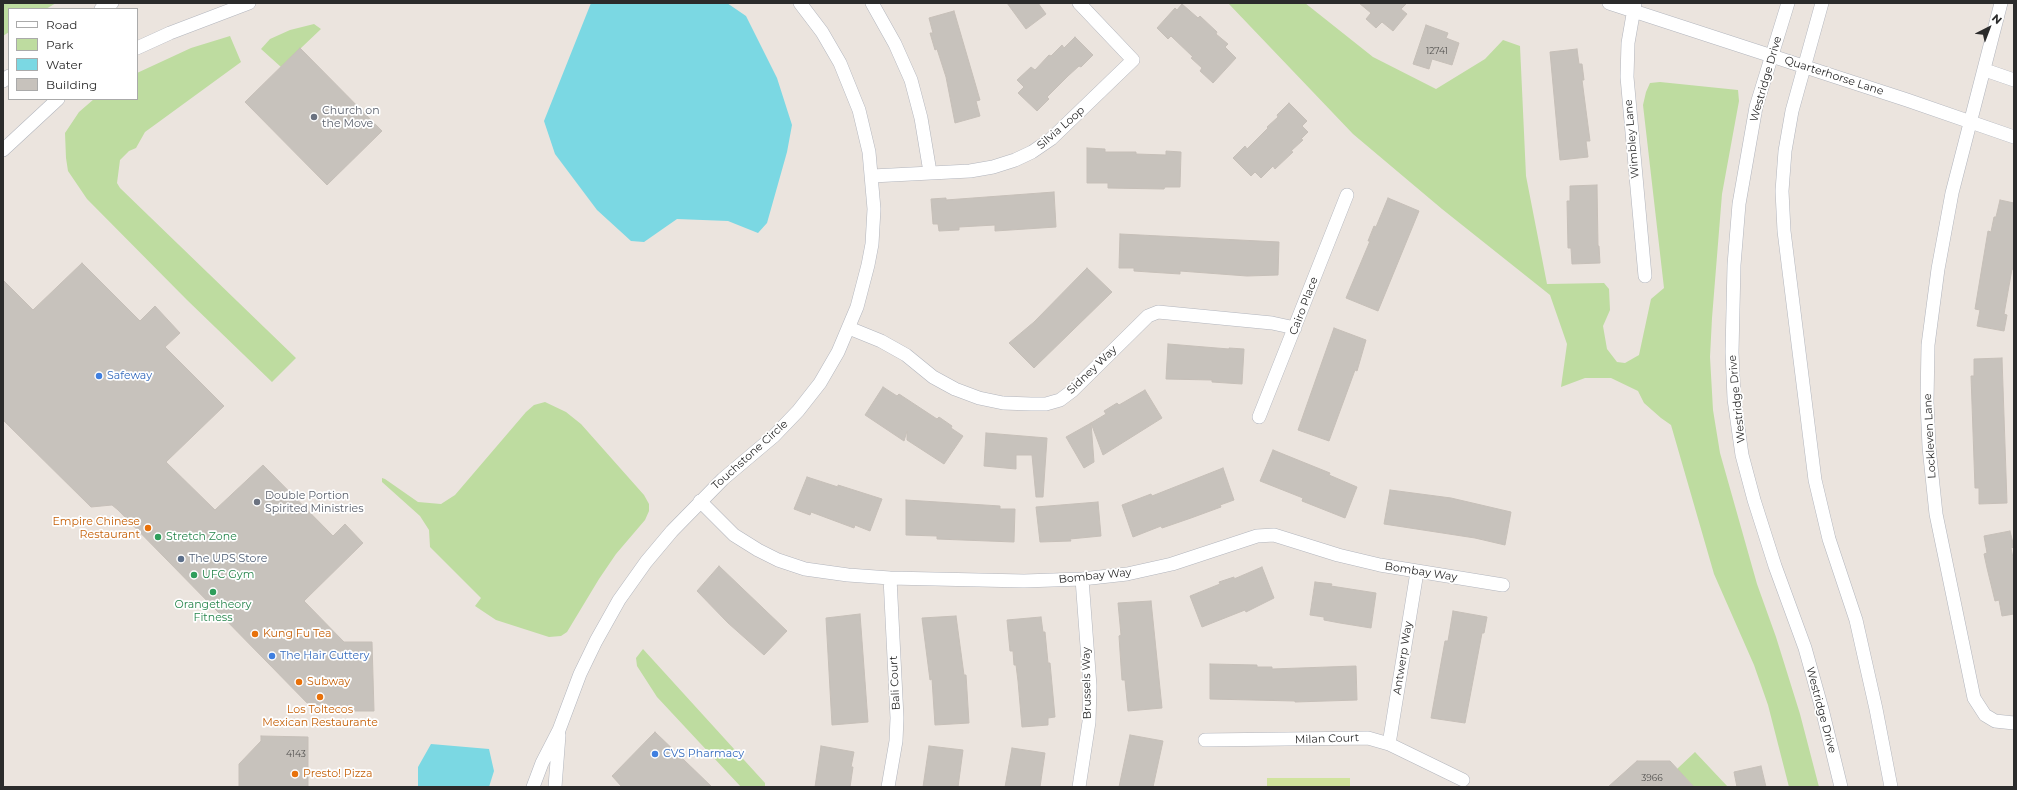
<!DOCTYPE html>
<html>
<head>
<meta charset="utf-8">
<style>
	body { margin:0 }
	#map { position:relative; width:2017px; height:790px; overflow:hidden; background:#ebe4de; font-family:Montserrat,sans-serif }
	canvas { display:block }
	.frame { position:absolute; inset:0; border:4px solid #2b2b2b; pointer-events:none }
	.legend { position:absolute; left:8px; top:8px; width:130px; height:92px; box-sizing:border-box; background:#fff; border:1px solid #aaa; margin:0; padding:5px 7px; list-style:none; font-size:12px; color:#2b2b2b }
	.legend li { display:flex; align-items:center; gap:8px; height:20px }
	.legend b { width:20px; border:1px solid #aaa }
	.north { position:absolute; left:1969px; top:8px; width:40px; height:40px; -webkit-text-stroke:3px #fff; paint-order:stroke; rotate:42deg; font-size:11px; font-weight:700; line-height:16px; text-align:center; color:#2b2b2b }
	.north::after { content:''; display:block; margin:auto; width:14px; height:18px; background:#2b2b2b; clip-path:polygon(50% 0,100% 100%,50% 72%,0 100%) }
</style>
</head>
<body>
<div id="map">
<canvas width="2017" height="790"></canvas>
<div class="frame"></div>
<ul class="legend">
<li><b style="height:5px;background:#fff"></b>Road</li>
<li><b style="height:11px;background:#bedca0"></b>Park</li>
<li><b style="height:11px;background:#7bd8e3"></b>Water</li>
<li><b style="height:11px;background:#c7c2bc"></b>Building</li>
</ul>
<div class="north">N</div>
</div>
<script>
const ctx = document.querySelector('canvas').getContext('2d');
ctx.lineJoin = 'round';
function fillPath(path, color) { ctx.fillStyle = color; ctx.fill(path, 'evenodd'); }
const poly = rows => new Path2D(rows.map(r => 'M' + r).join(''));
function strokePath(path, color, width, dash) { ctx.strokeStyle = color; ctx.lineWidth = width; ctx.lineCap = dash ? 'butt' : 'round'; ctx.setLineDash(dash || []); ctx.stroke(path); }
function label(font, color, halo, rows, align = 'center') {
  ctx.font = font + ' Montserrat,sans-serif'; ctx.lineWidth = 3.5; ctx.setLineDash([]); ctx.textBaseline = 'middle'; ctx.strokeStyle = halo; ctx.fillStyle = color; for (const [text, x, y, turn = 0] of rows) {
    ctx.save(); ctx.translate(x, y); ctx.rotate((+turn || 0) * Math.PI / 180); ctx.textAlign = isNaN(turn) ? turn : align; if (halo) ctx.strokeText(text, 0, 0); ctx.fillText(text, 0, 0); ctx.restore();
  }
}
fillPath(poly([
	[3,3,56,3,46,9,9,9,9,32,3,36],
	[1228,3,1305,3,1373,57,1436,89,1485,59,1503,40,1520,46,1526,176,1547,284,1604,283,1609,289,1610,310,1603,326,1607,349,1617,362,1625,363,1639,355,1651,299,1664,288,1643,105,1646,92,1650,83,1660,82,1738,90,1739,101,1722,194,1712,318,1710,357,1713,410,1720,453,1757,584,1776,637,1800,714,1819,787,1789,787,1768,705,1754,665,1714,574,1671,425,1661,418,1644,403,1638,391,1611,378,1585,378,1561,387,1567,344,1550,295,1442,209,1353,134],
	[314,24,321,29,281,67,261,49,270,39,290,30],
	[230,36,241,62,145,132,136,148,129,151,120,160,117,183,120,188,296,358,272,382,187,300,87,199,68,171,66,158,65,133,79,112,94,99,137,99,137,73,191,48],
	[545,402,566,412,581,424,644,495,649,504,649,511,645,520,616,554,599,579,567,632,561,636,549,637,496,620,475,606,481,598,430,547,429,530,420,516,382,482,382,478,385,479,418,502,441,504,455,495,526,412,534,405],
	[643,649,765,783,765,787,741,787,657,697,637,666,636,658],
	[1695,752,1728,787,1694,787,1677,769]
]), '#bedca0');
fillPath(poly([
	[1267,778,1350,778,1350,787,1267,787]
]), '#d0e39d');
fillPath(poly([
	[591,3,727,3,746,16,777,78,792,125,787,152,767,223,758,233,728,221,677,219,644,242,631,241,597,210,555,154,544,121],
	[431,744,489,749,494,771,489,787,418,787,418,767]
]), '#7bd8e3');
const building = poly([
	[1007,3,1038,3,1046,14,1026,29,1007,3],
	[1359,3,1407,3,1401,9,1407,14,1393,31,1382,22,1376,28,1366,19,1371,13,1359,3],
	[1182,4,1198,18,1200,16,1217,32,1216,34,1228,44,1225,47,1236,58,1213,83,1200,71,1202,68,1191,58,1193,57,1171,36,1168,39,1157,28,1175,8,1177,10,1182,4],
	[954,11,980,100,976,101,980,116,955,123,946,77,937,49,935,50,930,33,933,33,929,18,954,11],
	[1426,25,1448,33,1446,38,1459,43,1452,65,1432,59,1429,69,1413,64,1426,25],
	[1075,37,1093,55,1081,67,1079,66,1068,76,1047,97,1049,99,1037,111,1018,93,1024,87,1017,80,1031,67,1035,70,1049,55,1051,56,1062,45,1064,48,1075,37],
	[300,48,382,131,327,185,245,102,300,48],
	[1577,49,1579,64,1582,64,1584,80,1582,80,1590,141,1586,141,1588,157,1560,160,1550,52,1577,49],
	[1289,103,1307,121,1302,126,1308,132,1301,139,1303,140,1291,151,1293,152,1275,169,1273,166,1261,178,1255,172,1251,176,1233,158,1245,146,1247,149,1268,128,1267,127,1278,117,1277,115,1289,103],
	[1087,148,1105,149,1105,152,1136,152,1136,154,1166,155,1166,151,1181,152,1180,187,1165,187,1164,189,1108,188,1108,183,1087,183,1087,148],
	[1597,185,1598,246,1599,246,1600,263,1572,264,1571,248,1568,248,1567,201,1570,201,1570,186,1597,185],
	[1054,192,1056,227,995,231,995,225,959,227,959,230,939,231,938,224,933,224,931,199,946,198,946,200,1054,192],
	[1388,198,1419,211,1378,311,1346,298,1370,241,1368,241,1374,226,1376,227,1388,198],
	[2000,200,2014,203,2014,270,2012,269,2004,314,2007,315,2004,331,1977,326,1980,310,1975,309,1988,231,1991,232,1994,217,1996,217,2000,200],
	[1120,234,1279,242,1278,275,1247,276,1180,271,1180,274,1149,272,1134,271,1134,268,1119,268,1120,234],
	[82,263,140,321,155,306,180,333,165,347,224,406,166,462,215,510,263,465,333,536,345,524,363,543,304,601,344,642,372,642,374,711,315,711,118,510,112,505,91,507,3,420,3,280,33,310,82,263],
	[1087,268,1112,292,1034,368,1009,343,1034,322,1087,268],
	[1334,328,1366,340,1357,371,1355,370,1329,441,1298,430,1334,328],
	[1168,344,1229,349,1229,348,1244,349,1242,384,1212,382,1212,380,1166,379,1168,344],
	[2002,358,2007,503,1979,504,1979,488,1975,488,1971,376,1974,376,1974,359,2002,358],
	[883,387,897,396,899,394,937,419,939,417,952,426,951,428,963,436,944,464,907,440,907,431,904,441,865,415,883,387],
	[1145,390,1162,418,1103,455,1091,423,1106,414,1104,411,1117,403,1119,405,1145,390],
	[1091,423,1094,462,1084,468,1066,437,1091,423],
	[986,433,1047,438,1043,497,1036,497,1032,455,1016,455,1016,469,984,466,986,433],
	[1273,450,1330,473,1329,475,1357,487,1345,518,1302,501,1303,498,1260,481,1273,450],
	[1223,468,1234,500,1220,505,1221,507,1191,518,1162,528,1161,526,1133,537,1122,505,1151,494,1152,496,1223,468],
	[807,477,838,487,838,485,882,499,870,531,855,525,854,528,811,512,810,515,794,509,807,477],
	[1390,490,1451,498,1511,512,1505,545,1475,538,1384,524,1390,490],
	[906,500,1000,506,1000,509,1015,509,1014,542,937,539,937,536,906,535,906,500],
	[1098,502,1101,536,1070,539,1071,541,1040,542,1036,507,1098,502],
	[2010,531,2014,547,2011,548,2014,563,2014,614,2002,616,1999,600,1995,601,1987,568,1984,554,1987,553,1984,536,2010,531],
	[719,566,787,631,764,655,728,623,697,591,719,566],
	[1262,567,1274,598,1246,612,1245,610,1202,627,1190,596,1220,584,1219,582,1234,577,1234,579,1262,567],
	[1315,582,1332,584,1331,586,1376,593,1371,628,1340,623,1324,620,1324,617,1310,615,1315,582],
	[1151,601,1162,708,1128,711,1125,680,1122,680,1121,666,1119,636,1121,635,1118,603,1151,601],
	[1453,611,1487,617,1484,633,1482,633,1465,723,1431,718,1445,641,1448,641,1453,611],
	[860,614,868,722,832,725,826,618,860,614],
	[956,616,964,675,966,675,969,723,935,725,932,679,930,680,922,618,956,616],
	[1041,617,1043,632,1045,632,1048,663,1050,663,1055,717,1048,718,1048,725,1022,727,1018,681,1016,665,1014,665,1013,651,1010,651,1007,620,1041,617],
	[1210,664,1257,665,1257,667,1272,667,1272,669,1356,666,1357,700,1295,702,1295,701,1210,699,1210,664],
	[655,732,712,787,622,787,612,776,655,732],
	[1130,735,1163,741,1153,787,1119,787,1130,735],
	[261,736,308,737,308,787,239,787,239,764,261,741,261,736],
	[821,746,854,752,851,767,853,767,850,787,815,787,821,746],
	[929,746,963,750,958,787,923,787,929,746],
	[1012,748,1045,753,1040,787,1005,787,1012,748],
	[1637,761,1670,761,1694,787,1608,787,1637,761],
	[1761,766,1766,787,1737,787,1734,772,1761,766]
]);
fillPath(building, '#c7c2bc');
strokePath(building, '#c6bfb8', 1);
const street = poly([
	[872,3,895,44,911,80,921,118,930,172],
	[1609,3,1907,100,2014,137],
	[1635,3,1628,43,1627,77,1645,276],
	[1788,3,1756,107,1739,204,1734,265,1732,352,1734,399,1742,455,1754,500,1775,566,1805,648,1822,709,1841,787],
	[1822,3,1792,111,1785,151,1782,191,1784,231,1815,480,1829,539,1856,620,1876,709,1891,787],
	[2001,3,1952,193,1938,269,1928,345,1927,402,1929,447,1936,514,1974,698,1985,715,1995,721,2014,723],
	[101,9,112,3],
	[137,48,170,33,249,3],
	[1985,70,2014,80],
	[3,81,9,76],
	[3,150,58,99],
	[872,176,970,171,993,167,1015,160,1032,152,1051,139,1133,60,1079,3],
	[849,328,881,341,906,355,933,377,955,389,979,398,1003,403,1031,404,1046,404,1060,400,1072,391,1148,316,1158,312,1272,323,1295,328],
	[1259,417,1347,195],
	[700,501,734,535,758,550,778,560,805,569,848,575,890,578,1024,581,1082,579,1127,574,1172,564,1257,536,1274,535,1338,555,1380,565,1503,585],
	[1205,740,1368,738,1389,744,1463,780],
	[1389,744,1417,572],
	[533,787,542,763,559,730,580,674,596,641,619,600,646,562,672,531,723,479,774,436,798,411,820,383,838,352,857,307,868,265,872,244,874,209,869,152,859,110,840,63,822,32,800,3],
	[555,787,559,735],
	[888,787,896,741,897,718,890,578],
	[1079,787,1089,722,1090,686,1082,579]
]);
strokePath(street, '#b2b5bd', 14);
strokePath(street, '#fff', 13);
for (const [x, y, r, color] of [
	[314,117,4,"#6b7280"],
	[99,376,4,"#3f7fe0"],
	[257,502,4,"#6b7280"],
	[148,528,4,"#e8710a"],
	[158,537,4,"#2e9e5b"],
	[181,559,4,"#5c6f8a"],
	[194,575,4,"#2e9e5b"],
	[213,592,4,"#2e9e5b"],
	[255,634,4,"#e8710a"],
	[272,656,4,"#3f7fe0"],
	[299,682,4,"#e8710a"],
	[320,697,4,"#e8710a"],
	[655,754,4,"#3f7fe0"],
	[295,774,4,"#e8710a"]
]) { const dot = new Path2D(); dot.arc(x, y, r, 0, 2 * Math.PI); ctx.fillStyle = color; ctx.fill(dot); strokePath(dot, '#fff', 1.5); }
label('9px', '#52514f', null, [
	["12741",1437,51],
	["4143",296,754],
	["3966",1652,778]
]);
label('11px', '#2b2b2b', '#fff', [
	["Quarterhorse Lane",1834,76,18],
	["Westridge Drive",1766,79,-74],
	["Silvia Loop",1061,128,-41],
	["Wimbley Lane",1632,139,-95],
	["Cairo Place",1304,306,-69],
	["Sidney Way",1092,370,-44],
	["Westridge Drive",1737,399,-96],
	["Lockleven Lane",1930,436,-93],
	["Touchstone Circle",750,455,-42],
	["Bombay Way",1421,572,9],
	["Bombay Way",1095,576,-6],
	["Antwerp Way",1403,658,-81],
	["Bali Court",895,683,-93],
	["Brussels Way",1087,683,-91],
	["Westridge Drive",1821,710,75],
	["Milan Court",1327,739,-2]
]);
label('11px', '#5b616d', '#fff', [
	["Church on",322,111],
	["the Move",322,124],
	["Double Portion",265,496],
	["Spirited Ministries",265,509]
], 'left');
label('11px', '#366cbe', '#fff', [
	["Safeway",107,376],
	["The Hair Cuttery",280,656],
	["CVS Pharmacy",663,754]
], 'left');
label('11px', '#c56008', '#fff', [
	["Empire Chinese",140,522,"right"],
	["Restaurant",140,535,"right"],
	["Kung Fu Tea",263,634],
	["Subway",307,682],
	["Los Toltecos",320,710,"center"],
	["Mexican Restaurante",320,723,"center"],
	["Presto! Pizza",303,774]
], 'left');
label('11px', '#27864d', '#fff', [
	["Stretch Zone",166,537],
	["UFC Gym",202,575],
	["Orangetheory",213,605,"center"],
	["Fitness",213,618,"center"]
], 'left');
label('11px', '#4e5e75', '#fff', [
	["The UPS Store",189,559]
], 'left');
</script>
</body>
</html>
